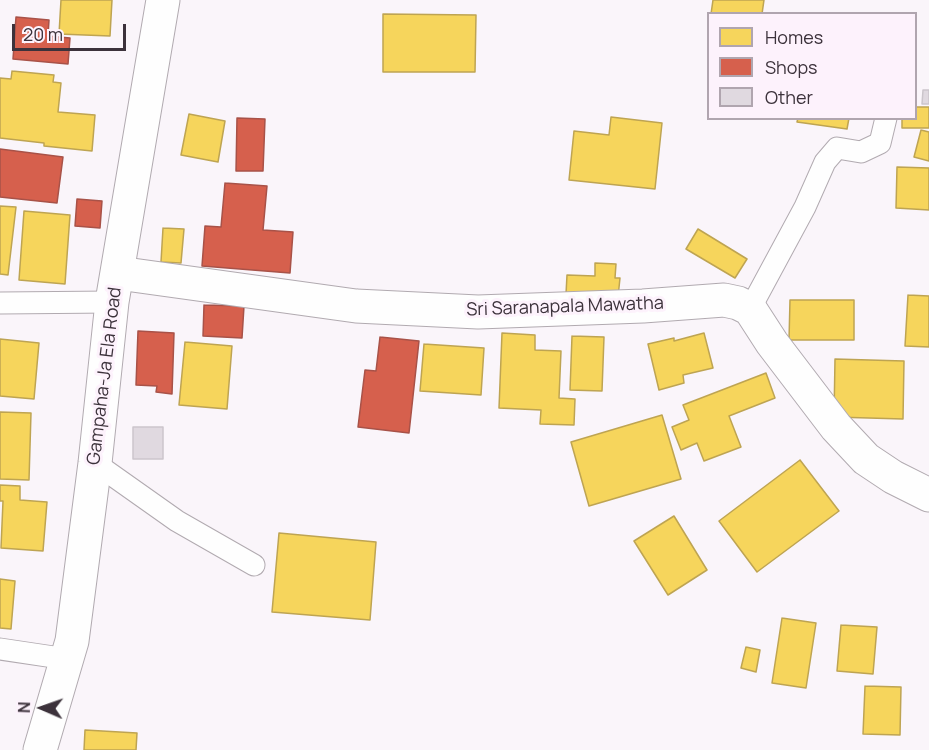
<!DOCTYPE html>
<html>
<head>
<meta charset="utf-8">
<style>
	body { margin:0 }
	#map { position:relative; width:929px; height:750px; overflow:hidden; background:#faf5fa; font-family:Manrope,sans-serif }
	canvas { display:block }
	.legend { position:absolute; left:707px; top:12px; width:210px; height:108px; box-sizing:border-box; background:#fdf2fc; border:2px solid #b0a5af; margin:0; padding:8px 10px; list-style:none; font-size:18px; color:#3c323b }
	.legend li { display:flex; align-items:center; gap:12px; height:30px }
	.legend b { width:30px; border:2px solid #b0a5af }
	.north { position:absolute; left:12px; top:678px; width:60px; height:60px; -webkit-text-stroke:4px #fdf2fc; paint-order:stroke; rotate:272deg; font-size:16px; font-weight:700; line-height:24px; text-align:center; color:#3c323b }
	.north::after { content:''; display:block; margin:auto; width:21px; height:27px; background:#3c323b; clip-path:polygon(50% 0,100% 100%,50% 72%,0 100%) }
	.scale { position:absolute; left:12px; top:24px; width:114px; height:27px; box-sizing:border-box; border:3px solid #3c323b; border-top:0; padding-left:8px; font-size:18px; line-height:21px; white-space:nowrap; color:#3c323b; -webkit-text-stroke:4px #fdf2fc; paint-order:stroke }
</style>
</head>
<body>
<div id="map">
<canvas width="929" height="750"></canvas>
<ul class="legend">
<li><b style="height:16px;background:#f6d55c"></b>Homes</li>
<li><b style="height:16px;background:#d6604d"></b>Shops</li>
<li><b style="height:16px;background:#e0d9e0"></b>Other</li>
</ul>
<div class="north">N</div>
<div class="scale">20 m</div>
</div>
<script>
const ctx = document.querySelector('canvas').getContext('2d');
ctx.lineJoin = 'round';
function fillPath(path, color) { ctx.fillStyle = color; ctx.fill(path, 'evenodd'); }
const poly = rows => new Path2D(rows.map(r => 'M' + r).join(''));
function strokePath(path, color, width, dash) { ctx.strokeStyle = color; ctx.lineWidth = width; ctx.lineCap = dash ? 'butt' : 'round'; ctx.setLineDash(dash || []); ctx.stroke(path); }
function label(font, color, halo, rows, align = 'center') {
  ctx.font = font + ' Manrope,sans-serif'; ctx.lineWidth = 6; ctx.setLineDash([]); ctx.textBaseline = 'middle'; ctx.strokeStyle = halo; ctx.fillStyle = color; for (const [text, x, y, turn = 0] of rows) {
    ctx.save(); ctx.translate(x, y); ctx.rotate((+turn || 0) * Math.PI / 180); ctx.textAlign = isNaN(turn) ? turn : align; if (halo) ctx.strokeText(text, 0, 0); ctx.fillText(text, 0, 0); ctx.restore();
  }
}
const homes = poly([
	[61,0,112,0,110,36,59,34,61,0],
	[713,0,764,0,762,14,711,14,713,0],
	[383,14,476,15,475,72,383,72,383,14],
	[12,71,54,75,53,82,61,83,58,112,95,115,92,151,44,146,44,143,0,138,0,78,11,79,12,71],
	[916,107,929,107,929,128,902,128,902,118,916,118,916,107],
	[189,114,225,121,218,162,181,155,189,114],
	[611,117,662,123,655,189,569,180,574,131,609,135,611,117],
	[798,118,849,118,847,129,797,122,798,118],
	[921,130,929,132,929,161,914,157,921,130],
	[897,167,929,168,929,210,896,208,897,167],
	[0,206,16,207,8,275,0,274,0,206],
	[24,211,70,215,65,284,19,280,24,211],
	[163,228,184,229,181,263,161,262,163,228],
	[698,229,747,259,735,278,686,249,698,229],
	[595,263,616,264,615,278,620,278,618,297,566,294,567,275,595,276,595,263],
	[908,295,929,296,929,347,905,346,908,295],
	[790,300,854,300,854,340,789,340,790,300],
	[502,333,535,335,535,350,561,351,559,398,575,399,574,425,540,424,541,410,499,408,502,333],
	[704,333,713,368,683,375,684,383,659,390,648,344,674,338,674,341,704,333],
	[572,336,604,337,602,391,570,390,572,336],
	[0,339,39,343,34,399,0,396,0,339],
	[185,342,232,346,227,409,179,405,185,342],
	[424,344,484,348,481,395,420,391,424,344],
	[835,359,904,361,903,419,834,417,835,359],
	[766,373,775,398,729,416,741,447,704,461,697,443,681,450,672,427,689,420,683,405,766,373],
	[0,412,31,413,29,480,0,479,0,412],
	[662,415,681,479,589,506,571,442,662,415],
	[800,460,839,511,757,572,719,521,800,460],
	[0,485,20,486,20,500,47,502,43,551,1,548,3,501,0,501,0,485],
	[674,516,707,570,668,595,634,541,674,516],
	[279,533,376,542,370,620,272,612,279,533],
	[0,579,15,581,11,629,0,628,0,579],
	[782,618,816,623,806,688,772,683,782,618],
	[841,625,877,627,873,674,837,671,841,625],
	[746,647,760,650,756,672,741,668,746,647],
	[865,686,901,687,900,735,863,734,865,686],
	[85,730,137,733,136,750,84,750,85,730]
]);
fillPath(homes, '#f6d55c');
strokePath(homes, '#bea452', 1.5);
const shops = poly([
	[16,17,49,20,48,36,70,38,68,64,13,59,16,17],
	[237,118,265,119,263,171,236,171,237,118],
	[0,149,63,157,57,203,0,197,0,149],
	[225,183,267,186,263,230,293,232,290,273,202,266,205,226,221,227,225,183],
	[77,199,102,201,100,228,75,226,77,199],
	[204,305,244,306,242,338,203,336,204,305],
	[138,331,174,333,172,394,156,392,157,386,136,385,138,331],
	[380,337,419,341,409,433,358,427,365,370,376,371,380,337]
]);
fillPath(shops, '#d6604d');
strokePath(shops, '#a85248', 1.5);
const building = poly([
	[923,90,929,90,929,104,922,104,923,90],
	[133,427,163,427,163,459,133,459,133,427]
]);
fillPath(building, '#e0d9e0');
strokePath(building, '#cbc5cb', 1.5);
const service = poly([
	[0,303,112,302],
	[750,309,805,207,825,162,837,148,861,152,880,143,886,118],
	[95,463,177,521,254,565],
	[0,649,67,659]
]);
const minor = poly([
	[118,273,356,306,478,312,643,306,724,300,738,303,750,309,772,343,836,427,866,459,893,477,929,495]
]);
const trunk = poly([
	[40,750,72,641,95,463,112,302,163,0]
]);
strokePath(service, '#b1aab0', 23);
strokePath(minor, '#b1aab0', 35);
strokePath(trunk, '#b1aab0', 35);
strokePath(service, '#fefefe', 21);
strokePath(minor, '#fefefe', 33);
strokePath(trunk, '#fefefe', 33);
label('18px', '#3c323b', '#fdf2fc', [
	["Sri Saranapala Mawatha",565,307,-2],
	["Gampaha-Ja Ela Road",105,376,-83]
]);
</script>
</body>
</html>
